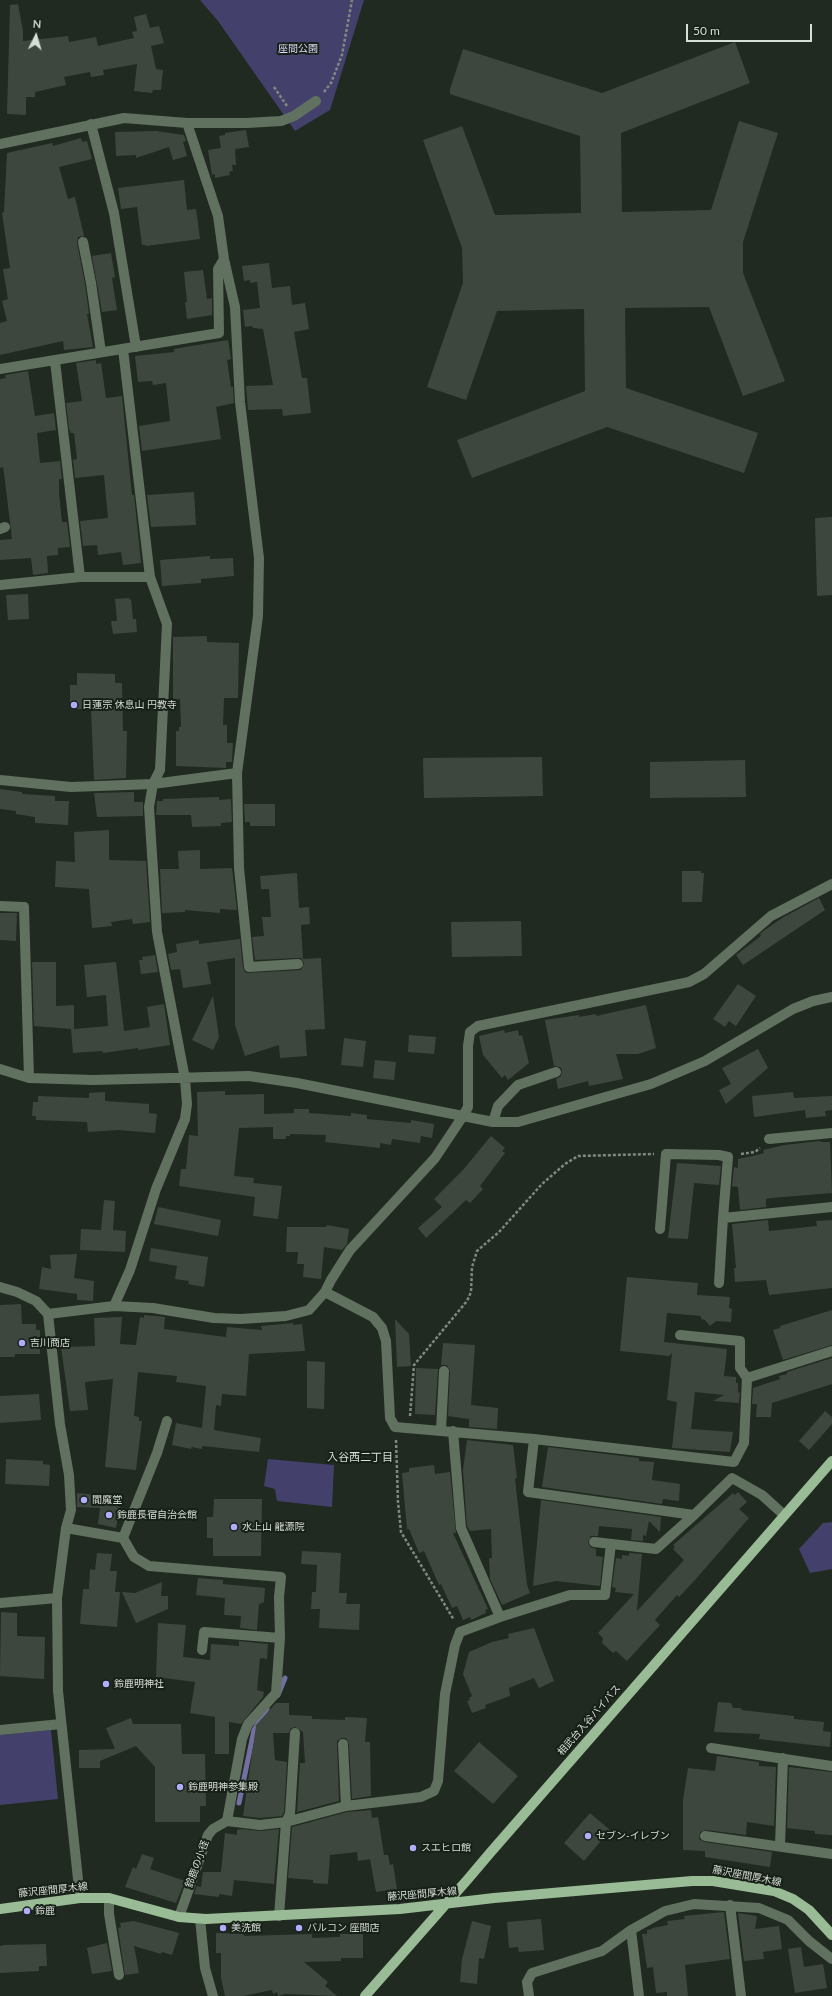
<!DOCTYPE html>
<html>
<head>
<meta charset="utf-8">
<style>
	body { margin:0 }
	#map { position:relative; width:832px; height:1996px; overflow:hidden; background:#212a20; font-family:Lato,sans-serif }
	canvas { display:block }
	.north { position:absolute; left:16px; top:16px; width:40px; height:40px; -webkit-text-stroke:3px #172017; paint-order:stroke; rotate:5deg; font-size:11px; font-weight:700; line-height:16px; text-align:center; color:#d7ddd7 }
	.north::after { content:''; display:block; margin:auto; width:14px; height:18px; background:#d7ddd7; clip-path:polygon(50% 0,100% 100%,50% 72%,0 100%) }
	.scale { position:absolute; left:686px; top:24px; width:126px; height:18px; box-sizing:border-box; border:2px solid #d7ddd7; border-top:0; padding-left:5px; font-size:12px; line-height:14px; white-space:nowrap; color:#d7ddd7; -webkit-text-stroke:3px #172017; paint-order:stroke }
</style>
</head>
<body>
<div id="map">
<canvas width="832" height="1996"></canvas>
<div class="north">N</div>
<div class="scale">50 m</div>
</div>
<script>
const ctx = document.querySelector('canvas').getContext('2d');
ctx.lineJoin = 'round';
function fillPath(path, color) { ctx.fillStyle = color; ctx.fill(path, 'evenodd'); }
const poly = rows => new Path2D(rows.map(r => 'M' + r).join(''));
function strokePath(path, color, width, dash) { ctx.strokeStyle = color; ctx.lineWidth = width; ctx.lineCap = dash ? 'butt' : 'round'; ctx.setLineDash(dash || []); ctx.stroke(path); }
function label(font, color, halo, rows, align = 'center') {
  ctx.font = font + ' Lato,"Noto Sans JP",sans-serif'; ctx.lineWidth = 4; ctx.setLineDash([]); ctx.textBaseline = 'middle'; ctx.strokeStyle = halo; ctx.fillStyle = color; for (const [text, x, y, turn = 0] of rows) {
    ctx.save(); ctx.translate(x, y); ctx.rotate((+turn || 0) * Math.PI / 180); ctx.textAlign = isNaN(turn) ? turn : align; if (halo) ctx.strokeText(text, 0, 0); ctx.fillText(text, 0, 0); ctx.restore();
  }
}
fillPath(poly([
	[200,0,364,0,330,110,295,131,218,21],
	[268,1459,334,1465,332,1507,277,1501,275,1489,264,1486],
	[832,1522,832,1569,810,1573,799,1549,823,1523],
	[51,1730,58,1799,0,1805,0,1735]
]), '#43416b');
strokePath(poly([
	[278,1695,285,1678],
	[239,1803,254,1730,267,1709]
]), '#7270a3', 5);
fillPath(poly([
	[18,4,23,31,23,41,68,36,69,42,96,37,98,46,134,38,132,32,137,31,134,17,146,14,150,28,159,26,164,43,151,46,156,69,163,70,161,90,153,90,152,93,134,91,137,64,103,70,104,75,91,77,90,72,64,77,66,85,35,92,35,97,26,97,26,115,7,114,10,5],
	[735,42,750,83,621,133,622,212,711,210,739,121,778,133,743,242,743,273,785,381,743,396,709,307,625,308,626,388,758,433,744,473,607,427,472,478,457,440,585,391,584,309,497,311,466,400,427,387,463,283,462,248,423,140,462,126,495,215,581,213,580,136,450,94,450,89,463,49,602,93],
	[246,130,249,147,235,149,236,165,232,165,233,171,229,172,230,175,215,178,215,174,212,175,208,150,221,148,219,136,225,135,225,133],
	[156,131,184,135,186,141,183,142,187,156,173,160,169,147,136,158,136,155,116,156,115,132],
	[81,138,82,142,87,141,92,159,59,167,68,199,75,197,84,236,78,237,77,243,85,284,89,314,87,314,93,347,64,350,63,341,0,355,0,323,7,321,2,301,8,299,3,269,10,268,2,213,4,212,7,153,52,143,53,146],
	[184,180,187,210,196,209,200,239,146,246,146,245,142,245,137,207,121,209,118,188],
	[111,253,115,277,112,278,117,310,102,312,92,256],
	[269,263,272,288,290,286,292,305,305,303,309,329,294,332,302,378,307,378,311,413,283,416,282,409,248,410,246,386,273,385,263,329,253,328,252,326,245,327,243,310,260,308,257,282,250,283,250,280,244,281,242,266],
	[203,270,207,299,212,298,212,315,187,319,185,302,187,302,184,272],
	[228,340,231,359,227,360,231,387,233,387,234,403,216,407,221,439,142,451,139,426,170,421,166,383,153,385,152,381,138,382,135,356,174,352,174,349,191,346],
	[96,360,96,364,101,363,106,398,122,396,132,495,134,495,141,563,123,565,121,552,98,555,97,545,83,546,80,521,108,518,104,475,75,478,73,460,77,459,74,433,71,433,69,429,66,403,82,401,76,363],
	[28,371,35,416,54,413,56,430,37,433,40,463,60,461,62,479,59,479,59,493,62,522,67,522,70,547,58,548,58,555,47,556,48,573,33,575,31,558,0,560,0,540,12,539,4,473,3,467,0,468,0,379,6,378,5,375],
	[194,492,196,525,151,527,147,495],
	[832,517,832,595,817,596,815,518],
	[210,556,210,559,233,558,234,576,201,579,201,583,162,586,160,560],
	[28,594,29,619,8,620,6,595],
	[129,598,129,600,131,599,133,619,136,619,137,632,113,634,111,621,117,621,115,599],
	[207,636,207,642,239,643,238,698,224,698,223,725,227,725,227,743,233,743,232,762,226,762,226,768,176,766,176,731,179,731,179,727,181,727,180,699,173,700,173,637],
	[77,673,115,674,115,683,122,683,123,731,127,731,126,778,94,780,91,709,77,709,77,704,70,704,70,685,77,685],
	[542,757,543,796,424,798,423,758],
	[745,760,746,797,650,798,650,762],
	[0,789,22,792,22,794,55,796,55,801,69,801,68,825,35,823,35,817,16,814,16,811,0,809],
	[134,792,134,802,143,802,143,816,97,817,94,793],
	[219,797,219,800,231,799,232,822,221,823,221,826,192,827,191,815,156,815,157,801,163,801,163,799],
	[244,804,275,804,275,826,250,826,250,822,245,822],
	[109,830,109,860,146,861,150,922,133,924,132,919,111,922,112,926,92,928,89,889,55,887,56,861,75,862,74,832],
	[200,850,200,869,232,868,237,910,220,909,220,913,185,910,185,912,162,913,160,869,179,869,178,851],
	[682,871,701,871,701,873,704,873,702,902,682,902],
	[297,873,299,908,309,907,310,924,301,925,303,959,321,958,325,1029,305,1030,307,1056,280,1058,279,1045,245,1056,235,1025,235,958,207,962,211,984,183,988,180,969,171,970,168,954,177,952,176,944,199,940,199,944,240,939,243,968,246,973,301,970,304,963,301,958,298,958,255,960,252,937,264,936,262,917,271,917,269,889,261,889,260,876],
	[819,898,825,910,743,965,736,955,761,936,760,934,762,932,782,918],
	[0,913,17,913,16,941,0,940],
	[521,921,522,956,452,957,451,922],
	[155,955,158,972,141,974,139,960,143,960,142,957],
	[32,962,56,962,56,1006,74,1005,74,1029,108,1026,106,995,87,997,84,965,116,962,124,1031,150,1027,147,1007,164,1004,170,1045,138,1050,138,1048,103,1053,102,1051,73,1053,71,1029,34,1026],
	[738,984,756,996,736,1026,729,1021,725,1027,713,1019],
	[213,996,219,1037,213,1050,192,1040],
	[646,1005,656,1048,638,1054,616,1054,623,1079,589,1086,588,1081,558,1089,556,1079,561,1076,562,1070,560,1067,554,1066,545,1020,579,1015,579,1017,596,1014,596,1016],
	[504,1030,505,1033,518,1030,519,1036,522,1035,529,1063,508,1080,505,1075,502,1078,483,1055,479,1036],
	[409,1035,436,1037,434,1054,408,1052],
	[344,1038,366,1041,363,1067,341,1065],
	[758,1049,768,1068,726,1104,719,1090,731,1084,722,1068],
	[375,1060,396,1062,394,1080,373,1078],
	[225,1091,225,1095,264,1094,264,1114,294,1113,294,1109,309,1109,309,1113,351,1116,351,1113,367,1115,367,1119,411,1123,411,1120,434,1124,432,1138,421,1136,420,1143,392,1139,391,1145,380,1143,380,1148,325,1142,326,1135,290,1134,290,1136,286,1136,286,1139,273,1139,273,1127,239,1128,234,1176,254,1178,253,1183,282,1186,278,1219,253,1216,255,1197,179,1186,181,1169,186,1169,189,1135,198,1136,197,1092],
	[105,1092,105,1101,149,1104,149,1113,157,1114,155,1133,118,1130,88,1132,87,1122,36,1120,36,1116,32,1116,33,1102,38,1102,38,1096,89,1098,89,1093],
	[793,1092,794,1098,832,1096,832,1110,825,1111,826,1116,806,1118,805,1110,754,1117,752,1096],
	[491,1136,505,1148,502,1151,505,1153,480,1186,483,1189,470,1203,466,1200,426,1238,418,1228,442,1207,434,1199,463,1170],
	[820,1141,821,1142,830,1142,832,1193,771,1198,766,1199,766,1207,740,1210,738,1187,732,1186,734,1167,738,1168,738,1159,753,1156,764,1153,763,1150,784,1145],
	[677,1163,721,1166,719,1185,694,1183,688,1239,668,1238],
	[104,1200,115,1201,113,1230,126,1231,125,1252,80,1250,81,1229,101,1230],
	[158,1207,221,1220,218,1236,154,1224],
	[768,1220,769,1231,817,1226,816,1221,832,1220,832,1288,769,1295,766,1280,735,1282,734,1268,736,1268,732,1224],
	[327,1225,349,1229,347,1244,342,1250,324,1247,321,1279,303,1277,304,1264,297,1264,298,1252,286,1252,287,1227,326,1227],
	[151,1248,208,1257,204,1287,188,1284,189,1281,175,1279,177,1266,149,1261],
	[77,1254,74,1278,94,1281,93,1301,77,1300,77,1294,39,1289,42,1267,51,1269,50,1255],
	[627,1277,698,1283,697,1295,730,1297,729,1308,732,1309,731,1322,716,1321,710,1326,705,1320,701,1319,701,1316,667,1313,664,1342,727,1349,724,1376,736,1377,736,1383,738,1383,738,1393,740,1392,739,1403,713,1401,724,1395,695,1392,691,1429,733,1432,730,1452,672,1448,677,1402,667,1400,672,1353,669,1356,620,1351],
	[21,1304,22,1324,36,1324,36,1330,40,1330,40,1354,15,1354,15,1357,0,1357,0,1305],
	[832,1310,832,1345,783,1360,773,1330,780,1328,780,1326],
	[144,1315,165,1317,164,1329,226,1337,227,1327,262,1330,261,1326,293,1323,293,1325,302,1324,305,1351,249,1354,246,1396,222,1394,221,1406,216,1405,214,1430,261,1438,259,1452,202,1446,202,1449,192,1447,191,1449,172,1445,176,1423,202,1428,206,1386,176,1382,177,1376,138,1372,134,1416,139,1417,139,1421,142,1421,136,1470,105,1467,113,1379,85,1382,88,1410,70,1411,61,1347,95,1346,94,1318,122,1317,120,1344,136,1345,140,1317,144,1318],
	[395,1319,409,1334,411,1366,397,1367],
	[443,1343,475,1345,471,1405,498,1408,497,1429,469,1427,469,1419,448,1416,450,1371,447,1365,441,1365],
	[832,1358,832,1384,772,1403,771,1417,756,1417,757,1404,752,1404,753,1388,780,1379,779,1376,787,1374,787,1372],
	[307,1361,325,1362,324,1409,307,1408],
	[416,1368,438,1369,435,1415,415,1414],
	[39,1394,41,1420,0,1423,0,1396],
	[825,1411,832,1417,832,1424,809,1450,799,1441],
	[467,1440,513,1445,517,1478,515,1479,527,1585,530,1593,502,1605,490,1579,489,1558,492,1558,491,1529,470,1531,467,1526,463,1470],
	[548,1447,639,1458,639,1461,654,1462,652,1480,680,1484,679,1501,663,1499,662,1504,542,1487],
	[6,1459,43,1461,43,1464,50,1465,49,1486,5,1484],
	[434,1465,435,1474,450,1472,456,1533,453,1533,488,1609,485,1610,486,1613,471,1620,470,1617,463,1620,457,1606,452,1608,441,1584,439,1585,424,1551,419,1553,409,1529,407,1529,402,1473,409,1472,409,1468],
	[738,1492,747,1502,739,1509,749,1518,695,1580,679,1597,677,1595,655,1620,660,1625,627,1661,616,1651,613,1653,602,1643,603,1638,598,1633,634,1594,615,1592,616,1588,612,1587,616,1558,622,1559,622,1555,629,1556,629,1553,642,1554,637,1611,684,1560,673,1549,675,1547,673,1545,733,1493,735,1495],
	[77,1493,118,1497,116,1506,120,1507,116,1528,98,1524,100,1508,77,1507],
	[214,1499,262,1499,261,1556,213,1556,213,1538,207,1538,207,1517,213,1517],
	[541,1500,661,1517,660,1532,649,1521,646,1536,643,1535,643,1541,631,1540,632,1529,599,1526,598,1536,591,1536,588,1542,590,1547,596,1549,596,1556,603,1557,600,1586,556,1581,533,1586],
	[302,1551,341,1553,339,1593,347,1593,346,1604,360,1604,359,1630,319,1628,320,1609,311,1609,312,1592,316,1592,317,1565,301,1564],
	[97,1553,112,1554,110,1571,117,1571,115,1592,120,1592,117,1627,80,1624,83,1589,89,1589,90,1569,95,1570],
	[198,1578,223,1580,223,1584,265,1588,264,1602,259,1604,257,1630,240,1628,241,1616,224,1615,225,1598,196,1595],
	[162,1582,161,1596,168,1596,168,1609,136,1623,122,1592,135,1593],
	[1,1612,17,1613,17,1636,45,1637,44,1679,0,1676],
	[158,1623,186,1625,183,1657,210,1660,211,1644,239,1646,239,1641,268,1644,267,1659,260,1658,257,1690,264,1692,263,1697,241,1724,229,1722,229,1754,215,1754,215,1717,190,1713,195,1682,156,1677],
	[534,1628,554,1681,539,1688,534,1678,509,1688,510,1696,485,1705,486,1708,472,1713,467,1701,470,1700,469,1698,472,1696,463,1674,469,1652,492,1642,509,1638,508,1634],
	[718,1702,731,1703,733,1708,742,1708,741,1710,794,1716,794,1719,824,1722,823,1731,831,1732,830,1747,759,1739,760,1734,714,1732],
	[276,1703,289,1703,289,1715,312,1716,312,1719,345,1720,345,1717,367,1718,365,1742,370,1742,371,1796,352,1799,349,1744,346,1738,342,1738,337,1741,337,1744,339,1801,297,1812,300,1763,305,1763,303,1732,295,1727,290,1729,289,1733,273,1733,275,1760,287,1762,284,1812,282,1816,260,1818,243,1816,256,1726,255,1726],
	[131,1718,133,1724,181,1724,182,1754,205,1754,206,1806,200,1806,200,1822,155,1822,155,1767,136,1746,100,1761,100,1768,79,1768,79,1750,115,1749,106,1728],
	[479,1742,518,1776,493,1804,454,1771],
	[717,1756,759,1762,759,1766,776,1767,774,1826,747,1822,746,1835,706,1830,700,1832,699,1839,704,1842,772,1852,770,1867,705,1857,705,1851,683,1850,683,1800,688,1768,715,1771],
	[789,1767,832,1772,832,1835,815,1834,815,1831,787,1828],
	[371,1810,372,1818,378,1817,384,1855,388,1855,390,1865,393,1864,397,1889,376,1892,370,1859,358,1861,357,1852,330,1855,328,1884,313,1883,313,1880,288,1878,292,1827,347,1812],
	[590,1813,610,1830,584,1861,564,1843],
	[241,1829,261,1831,279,1829,274,1884,234,1880,232,1896,219,1894,219,1897,194,1894,197,1886,201,1887,203,1872,221,1872,225,1833,237,1835,237,1830],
	[142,1854,154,1858,150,1869,185,1881,176,1903,125,1887,133,1867,136,1869],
	[724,1912,730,1959,685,1965,688,1996,667,1996,667,1992,656,1993,653,1967,647,1968,642,1934,647,1934,647,1930,652,1929,652,1928,668,1925,667,1921,685,1919,684,1916],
	[738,1913,757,1916,755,1929,779,1926,782,1949,763,1952,764,1959,744,1961],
	[541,1919,544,1950,519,1952,518,1947,509,1948,507,1922],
	[134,1921,179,1933,172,1955,162,1952,161,1954,134,1946,139,1973,125,1975,118,1928,121,1927,120,1923],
	[472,1921,491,1926,484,1959,479,1958,477,1984,460,1982,462,1959],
	[216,1933,244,1934,244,1936,312,1934,312,1938,340,1937,340,1934,363,1934,363,1958,341,1958,341,1961,304,1962,328,1982,325,1986,337,1996,285,1994,278,1996,277,1992,273,1994,272,1990,243,1996,225,1996,221,1978,221,1953,216,1953],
	[107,1943,112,1971,92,1974,87,1948],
	[46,1944,47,1966,39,1966,39,1971,0,1973,0,1946,3,1945],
	[801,1947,804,1967,823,1964,827,1988,795,1993,788,1949]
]), '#3e473d');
strokePath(poly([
	[274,87,287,106],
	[324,92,331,83,342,55,352,0],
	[741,1154,755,1152,760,1148],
	[410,1416,414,1365,467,1301,471,1292,472,1267,477,1251,499,1232,542,1184,565,1164,578,1156,654,1154],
	[396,1440,398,1502,401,1532,454,1620]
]), '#818880', 2.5, [3, 2]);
strokePath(poly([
	[187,123,218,216,224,259,235,307,240,402,259,558,258,616,237,773,239,868,249,967,298,964],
	[91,124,114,213,136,347],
	[0,144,124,118,187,123,247,123,281,121,294,116,316,101],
	[83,242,91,283,101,352],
	[55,361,80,577],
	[0,369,219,333,218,269,224,259],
	[0,529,5,527],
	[0,585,80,577,150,577],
	[0,780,71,787,153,784,237,773],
	[0,906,24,907,29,1078],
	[0,1069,29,1078,93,1080,249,1076,297,1083,493,1122,518,1122,651,1084,705,1061,793,1009,813,1001,832,997],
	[493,1122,498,1106,518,1085,556,1072],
	[769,1139,832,1133],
	[660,1229,666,1154,719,1155,728,1157,723,1218,832,1207],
	[719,1283,723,1218],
	[0,1287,17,1292,36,1301,48,1314,60,1424,69,1475,71,1510,66,1528,57,1598,58,1691,80,1898],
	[325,1292,373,1317,382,1328,386,1341,390,1418,395,1427,534,1439,734,1462,744,1443,747,1378,832,1351],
	[114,1306,130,1270,156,1189,185,1119,187,1104,185,1079,157,932,149,807,153,784,160,770,167,624,150,577,123,349],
	[48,1314,114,1306,153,1308,214,1318,241,1319,286,1316,309,1310,325,1292,331,1280,350,1250,435,1158,463,1116,468,1107,468,1046,470,1032,478,1026,689,982,704,974,771,916,832,884],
	[680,1335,740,1341,740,1368,747,1378],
	[441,1430,444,1371],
	[453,1431,461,1528,500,1617],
	[534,1439,528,1492,694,1515],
	[66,1528,123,1538,134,1557,149,1566,281,1577,279,1597,280,1638,276,1693,248,1724,242,1739,227,1821],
	[123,1538,157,1453,167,1421],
	[594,1542,656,1549,694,1515,732,1478,762,1495,784,1515],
	[0,1603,57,1598],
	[202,1650,204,1632,280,1638],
	[0,1730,61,1724],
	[343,1744,346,1806],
	[711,1748,832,1766],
	[227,1821,260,1825,286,1822,346,1806,421,1797,434,1791,438,1781,445,1694,455,1645,460,1632,500,1617,570,1595,605,1595,611,1544],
	[705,1836,832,1854],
	[780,1846,783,1758],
	[109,1898,109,1914,119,1975],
	[730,1905,741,1996],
	[279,1916,286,1822,290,1814,295,1733],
	[179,1917,208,1835,213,1829,227,1821],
	[200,1919,205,1968,213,1996],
	[631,1930,639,1996],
	[529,1996,527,1982,532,1973,602,1951,631,1930,665,1911,694,1904,759,1908,788,1920,809,1941,832,1959]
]), '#60715f', 10);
strokePath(poly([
	[0,1909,80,1898,109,1898,179,1917,206,1919,400,1909,494,1898,692,1881,713,1881,774,1891,793,1899,809,1910,832,1935],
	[365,1996,468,1879,490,1853,832,1461]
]), '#99bc96', 10);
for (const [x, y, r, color] of [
	[74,705,4,"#b0aefa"],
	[22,1343,4,"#b0aefa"],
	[84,1500,4,"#b0aefa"],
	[109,1515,4,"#b0aefa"],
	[234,1527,4,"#b0aefa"],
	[106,1684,4,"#b0aefa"],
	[180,1787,4,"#b0aefa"],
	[588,1836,4,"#b0aefa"],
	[413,1848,4,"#b0aefa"],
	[27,1911,4,"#b0aefa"],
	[223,1928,4,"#b0aefa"],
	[299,1928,4,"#b0aefa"]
]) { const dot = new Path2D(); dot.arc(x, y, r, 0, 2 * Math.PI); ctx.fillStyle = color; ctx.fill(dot); strokePath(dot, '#172017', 1.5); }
label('10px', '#dcdcfc', '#172017', [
	["座間公園",298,49]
]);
label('10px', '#d7ddd7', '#172017', [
	["日蓮宗 休息山 円教寺",82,705],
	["吉川商店",30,1343],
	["閻魔堂",92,1500],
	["鈴鹿長宿自治会館",117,1515],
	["水上山 龍源院",242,1527],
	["鈴鹿明神社",114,1684],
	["鈴鹿明神参集殿",188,1787],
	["セブン-イレブン",596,1836],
	["スエヒロ館",421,1848],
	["鈴鹿",35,1911],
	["美洗館",231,1928],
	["バルコン 座間店",307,1928]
], 'left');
label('10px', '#d7ddd7', '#172017', [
	["相武台入谷バイパス",589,1720,-49],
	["鈴鹿の小径",197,1864,-70],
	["藤沢座間厚木線",747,1876,11],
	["藤沢座間厚木線",53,1890,-6],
	["藤沢座間厚木線",422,1894,-5]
]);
label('11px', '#d7ddd7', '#172017', [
	["入谷西二丁目",360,1457]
]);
</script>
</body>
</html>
